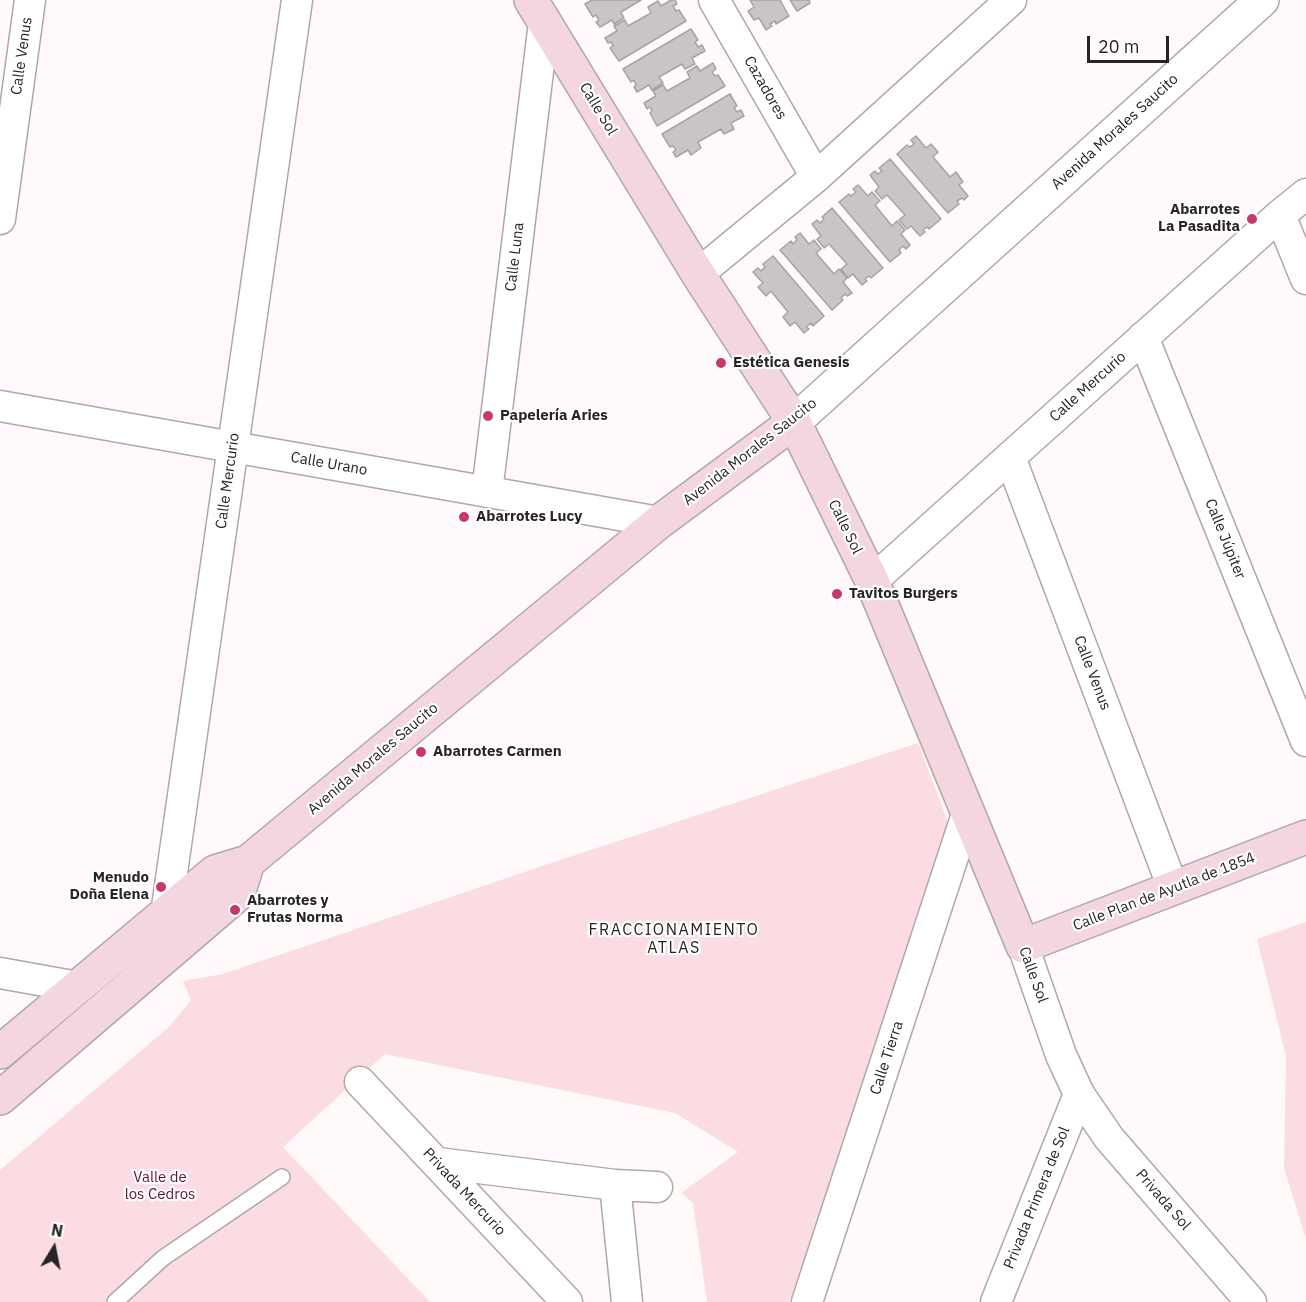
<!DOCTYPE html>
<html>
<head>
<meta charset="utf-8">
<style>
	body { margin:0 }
	#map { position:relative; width:1306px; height:1302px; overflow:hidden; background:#fff9fa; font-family:"IBM Plex Sans",sans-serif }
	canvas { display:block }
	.north { position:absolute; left:24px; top:1218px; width:60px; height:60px; -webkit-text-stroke:4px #fff; paint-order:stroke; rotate:10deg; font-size:16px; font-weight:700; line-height:24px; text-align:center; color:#272425 }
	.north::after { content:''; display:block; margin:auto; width:21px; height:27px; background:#272425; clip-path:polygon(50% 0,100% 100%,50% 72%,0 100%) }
	.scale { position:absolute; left:1087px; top:36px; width:82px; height:27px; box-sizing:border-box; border:3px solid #272425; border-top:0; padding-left:8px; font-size:18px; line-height:21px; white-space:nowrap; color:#272425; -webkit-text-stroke:4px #fff; paint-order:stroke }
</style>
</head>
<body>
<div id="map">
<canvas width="1306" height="1302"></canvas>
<div class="north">N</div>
<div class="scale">20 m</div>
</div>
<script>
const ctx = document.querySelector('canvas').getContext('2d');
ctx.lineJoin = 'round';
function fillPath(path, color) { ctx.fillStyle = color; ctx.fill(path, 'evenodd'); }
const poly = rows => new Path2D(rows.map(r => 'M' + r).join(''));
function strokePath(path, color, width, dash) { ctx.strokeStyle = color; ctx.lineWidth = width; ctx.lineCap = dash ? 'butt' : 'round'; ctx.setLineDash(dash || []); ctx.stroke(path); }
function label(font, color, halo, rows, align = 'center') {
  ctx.font = font + ' "IBM Plex Sans",sans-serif'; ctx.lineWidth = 4.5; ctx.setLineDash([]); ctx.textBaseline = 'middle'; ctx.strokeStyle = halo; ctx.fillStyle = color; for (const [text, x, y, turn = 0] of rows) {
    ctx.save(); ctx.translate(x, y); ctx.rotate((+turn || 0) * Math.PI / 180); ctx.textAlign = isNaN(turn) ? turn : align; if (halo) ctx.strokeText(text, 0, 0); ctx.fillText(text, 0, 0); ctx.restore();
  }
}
fillPath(poly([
	[918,743,953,835,789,1302,707,1302,693,1203,681,1193,738,1152,675,1113,385,1054,283,1147,430,1302,0,1302,0,1170,169,1027,191,1000,183,981,223,974,560,860],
	[1306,922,1306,1239,1284,1168,1286,1056,1257,939]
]), '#fcdce3');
const building = poly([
	[592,0,641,0,621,12,624,18,614,24,612,20,600,27,596,22,599,20,596,15,593,17,585,4,592,0],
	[671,0,675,0,677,4,673,6,676,11,679,10,686,21,619,61,610,48,613,46,611,42,608,43,605,38,617,31,614,26,625,20,628,26,651,13,648,7,658,1,661,6,671,0],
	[750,0,780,0,789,16,776,24,775,21,770,24,772,26,766,30,759,18,754,20,748,11,754,7,750,0],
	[790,0,809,0,810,3,797,11,790,0],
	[691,29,698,40,695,42,698,47,702,45,705,51,692,58,695,64,685,69,682,64,659,77,663,83,652,90,649,85,637,92,634,87,636,85,634,80,631,82,623,69,691,29],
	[713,63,716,69,712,72,715,76,718,75,725,86,657,126,650,113,652,111,650,107,647,109,644,103,656,96,653,91,663,85,667,91,690,78,687,72,697,66,700,71,713,63],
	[730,94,737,106,734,108,737,112,741,110,744,116,731,123,734,129,724,134,721,129,698,142,701,148,691,155,688,150,676,157,673,152,676,150,673,146,670,147,662,134,730,94],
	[916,136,926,148,931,144,938,152,933,157,950,177,956,172,963,182,959,185,968,196,964,200,962,198,957,201,959,204,948,213,897,154,907,145,910,147,914,144,911,140,916,136],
	[890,159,941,219,929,229,927,227,923,230,925,232,920,236,911,226,907,229,899,220,905,215,887,195,882,199,875,191,879,187,870,175,875,171,878,174,882,171,879,168,890,159],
	[858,185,868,196,872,192,880,201,875,205,892,226,897,221,905,230,901,234,910,245,906,249,903,246,899,250,901,253,890,262,839,202,849,194,851,196,856,192,853,189,858,185],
	[832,208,883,268,871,278,869,276,865,279,867,281,862,285,853,274,848,278,841,269,847,264,829,244,824,248,817,239,821,236,812,224,817,220,820,223,824,219,822,217,832,208],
	[800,233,809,244,814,240,821,249,816,253,834,274,839,269,847,278,843,282,852,293,847,296,845,294,841,298,843,300,832,310,780,250,791,241,793,244,797,240,795,237,800,233],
	[773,256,824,316,813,326,811,323,806,327,809,329,804,333,795,322,790,326,783,317,788,312,771,291,766,296,758,287,763,283,753,272,758,268,761,271,765,267,763,264,773,256]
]);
fillPath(building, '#cbc4c6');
strokePath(building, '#a8a2a3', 1.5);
const service = poly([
	[115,1302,163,1258,282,1177]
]);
const minor = poly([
	[714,0,816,177],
	[1280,215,1306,279],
	[0,219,30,0],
	[698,274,816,177,1011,0],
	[1143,337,1306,741],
	[0,406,659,522],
	[1010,457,1173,888],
	[487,492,544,22],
	[872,581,1280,215,1306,194],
	[164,928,297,0],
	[1023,946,1061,1055,1079,1094,1109,1138,1251,1302],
	[0,973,78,987],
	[360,1082,567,1302],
	[438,1163,615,1185,657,1187],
	[615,1185,627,1302],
	[807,1302,967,814],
	[996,1302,1079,1094]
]);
const tertiary = poly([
	[794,422,1262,0]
]);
const secondary = poly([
	[531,0,698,274,794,422,872,581,1023,946,1306,837],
	[0,1052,215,872,248,862,659,522,794,422],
	[0,1098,238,894,248,862]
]);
strokePath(service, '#aea8a9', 18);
strokePath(minor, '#aea8a9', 33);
strokePath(tertiary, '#aea8a9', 36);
strokePath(secondary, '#aea8a9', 36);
strokePath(service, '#fff', 15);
strokePath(minor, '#fff', 30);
strokePath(tertiary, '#fff', 33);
strokePath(secondary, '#f4d6df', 33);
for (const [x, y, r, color] of [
	[1252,219,6,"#c5396d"],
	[721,363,6,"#c5396d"],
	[488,416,6,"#c5396d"],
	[464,517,6,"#c5396d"],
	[837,594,6,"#c5396d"],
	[421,752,6,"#c5396d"],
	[161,887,6,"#c5396d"],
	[235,910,6,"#c5396d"]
]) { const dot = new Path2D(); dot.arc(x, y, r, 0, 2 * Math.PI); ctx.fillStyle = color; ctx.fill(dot); strokePath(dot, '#fff', 2); }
label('15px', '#272425', '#fff', [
	["Calle Venus",22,56,-82],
	["Cazadores",765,88,60],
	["Calle Sol",598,109,59],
	["Avenida Morales Saucito",1115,132,-42],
	["Calle Luna",515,257,-83],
	["Calle Mercurio",1088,387,-42],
	["Avenida Morales Saucito",750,452,-38],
	["Calle Urano",329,464,10],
	["Calle Mercurio",228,481,-82],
	["Calle Sol",845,527,64],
	["Calle Júpiter",1225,539,68],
	["Calle Venus",1092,673,69],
	["Avenida Morales Saucito",373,759,-40],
	["Calle Plan de Ayutla de 1854",1164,892,-21],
	["Calle Sol",1033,975,70],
	["Calle Tierra",887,1058,-72],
	["Privada Mercurio",464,1192,47],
	["Privada Primera de Sol",1037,1198,-68],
	["Privada Sol",1163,1200,49]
]);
label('bold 15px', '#272425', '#fff', [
	["Abarrotes",1240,210,"right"],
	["La Pasadita",1240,227,"right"],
	["Estética Genesis",733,363],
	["Papelería Aries",500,416],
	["Abarrotes Lucy",476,517],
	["Tavitos Burgers",849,594],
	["Abarrotes Carmen",433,752],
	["Menudo",149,878,"right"],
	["Doña Elena",149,895,"right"],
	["Abarrotes y",247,901],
	["Frutas Norma",247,918]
], 'left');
label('15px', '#641233', '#fff', [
	["Valle de",160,1178],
	["los Cedros",160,1195]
]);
ctx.letterSpacing = '1.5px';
label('16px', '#272425', '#fff', [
	["FRACCIONAMIENTO",674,930],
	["ATLAS",674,948]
]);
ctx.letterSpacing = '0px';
</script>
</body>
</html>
